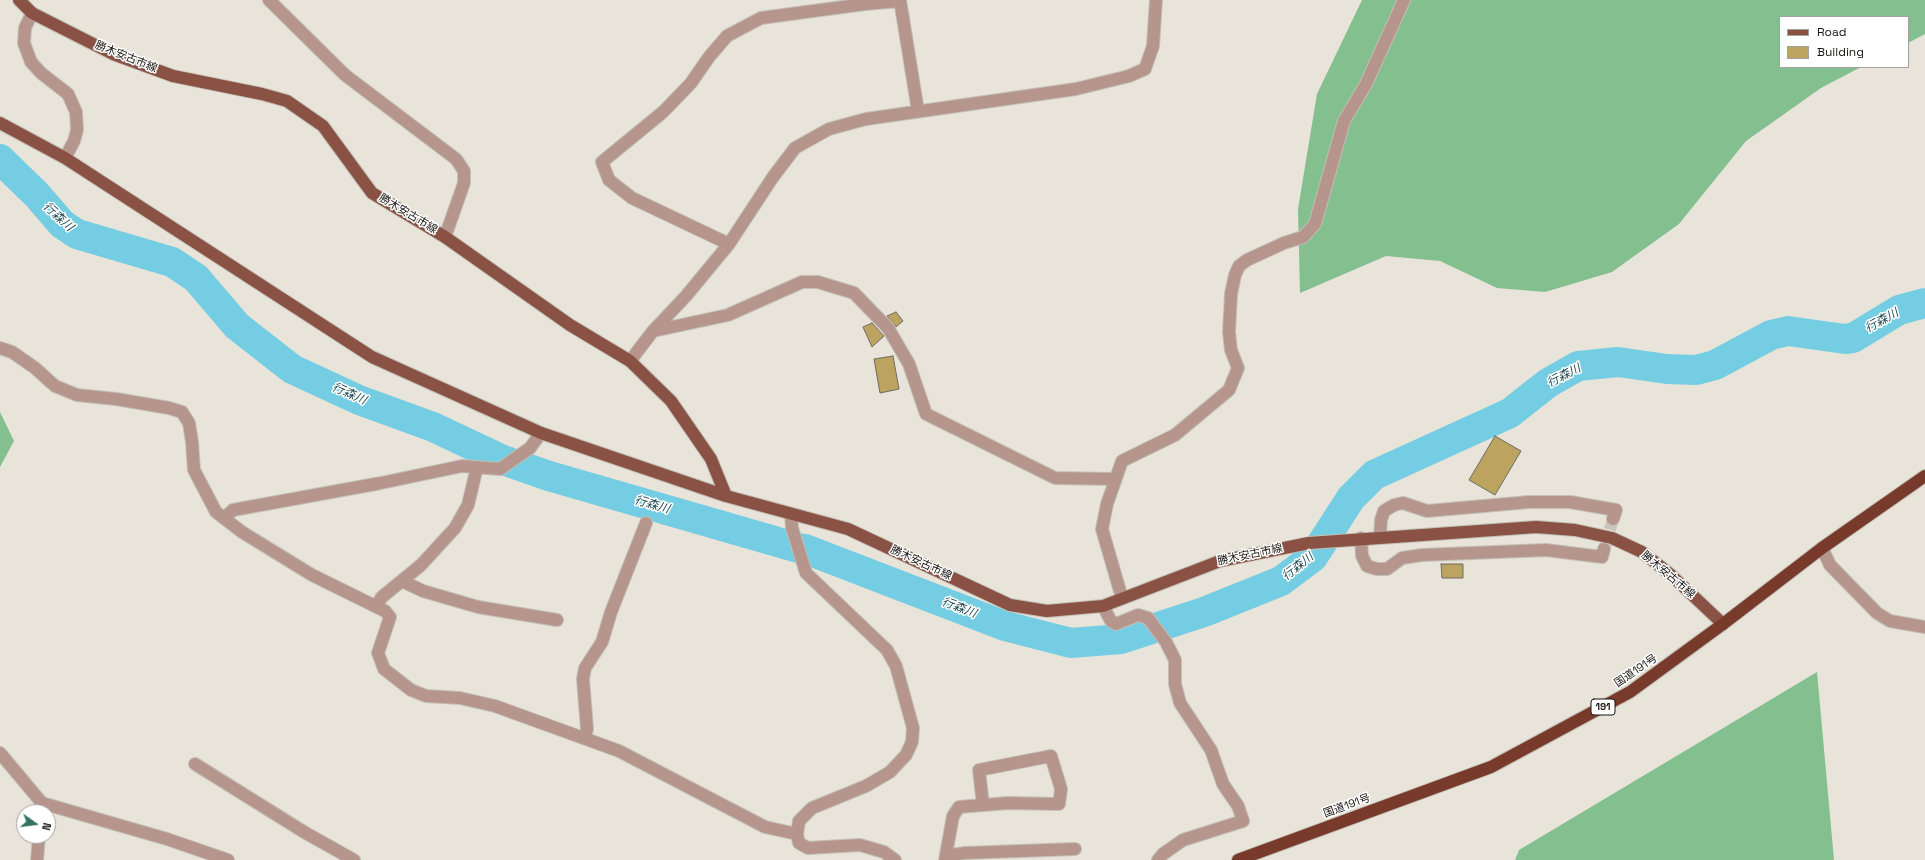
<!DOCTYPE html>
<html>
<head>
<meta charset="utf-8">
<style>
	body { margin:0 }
	#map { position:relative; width:1925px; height:860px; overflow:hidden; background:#e8e4da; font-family:"Space Grotesk",sans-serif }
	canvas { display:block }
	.legend { position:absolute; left:1779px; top:16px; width:130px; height:52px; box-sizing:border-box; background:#fff; border:1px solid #a3a2a1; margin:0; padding:5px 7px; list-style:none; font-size:12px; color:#181714 }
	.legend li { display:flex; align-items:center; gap:8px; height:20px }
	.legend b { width:20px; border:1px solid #a3a2a1 }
	.north { position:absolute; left:16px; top:804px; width:40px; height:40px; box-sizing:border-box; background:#fff; border:1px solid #a3a2a1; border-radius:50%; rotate:104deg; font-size:11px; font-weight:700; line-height:16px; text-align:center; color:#181714 }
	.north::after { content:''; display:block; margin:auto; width:14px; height:18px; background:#317261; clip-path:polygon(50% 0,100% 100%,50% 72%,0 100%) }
</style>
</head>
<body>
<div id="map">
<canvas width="1925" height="860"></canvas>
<ul class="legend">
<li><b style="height:5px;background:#895244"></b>Road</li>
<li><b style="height:11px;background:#bca360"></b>Building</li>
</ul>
<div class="north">N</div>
</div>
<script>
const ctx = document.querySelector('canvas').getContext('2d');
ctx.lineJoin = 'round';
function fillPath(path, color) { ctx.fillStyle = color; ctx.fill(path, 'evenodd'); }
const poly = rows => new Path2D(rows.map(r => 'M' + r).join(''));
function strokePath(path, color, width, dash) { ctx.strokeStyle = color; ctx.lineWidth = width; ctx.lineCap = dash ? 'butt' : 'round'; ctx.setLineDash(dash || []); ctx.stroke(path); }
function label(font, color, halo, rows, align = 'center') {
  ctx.font = font + ' "Space Grotesk","Noto Sans JP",sans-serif'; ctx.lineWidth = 3; ctx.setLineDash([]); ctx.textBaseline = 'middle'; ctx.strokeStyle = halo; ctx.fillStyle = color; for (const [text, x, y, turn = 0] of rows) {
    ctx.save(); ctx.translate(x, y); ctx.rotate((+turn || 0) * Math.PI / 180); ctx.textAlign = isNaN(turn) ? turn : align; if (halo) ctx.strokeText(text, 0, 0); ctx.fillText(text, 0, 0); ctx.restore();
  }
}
fillPath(poly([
	[1362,0,1925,0,1925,34,1908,43,1908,17,1780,17,1780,67,1861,67,1821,88,1746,141,1679,224,1612,272,1545,292,1497,288,1440,261,1386,256,1300,293,1298,209,1317,94],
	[0,412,14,441,0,467],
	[1817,672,1834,860,1515,860,1519,850]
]), '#84bf90');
strokePath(poly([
	[0,159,37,195,62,224,77,234,172,262,196,278,237,326,292,369,359,400,433,427,503,460,549,476,802,549,805,549,1005,626,1071,643,1121,639,1204,612,1281,581,1313,557,1351,498,1374,475,1510,413,1548,383,1578,366,1618,362,1667,369,1696,370,1715,365,1771,335,1788,331,1845,339,1853,338,1899,310,1925,303]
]), '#74cde2', 30);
const building = poly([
	[896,312,903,321,896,327,887,316,896,312],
	[872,323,884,336,872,347,863,327,872,323],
	[893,356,899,389,880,393,874,359,893,356],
	[1495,436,1521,451,1495,495,1469,480,1495,436],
	[1441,564,1463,564,1463,578,1442,578,1441,564]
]);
fillPath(building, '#bca360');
strokePath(building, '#6e6b63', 1);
strokePath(poly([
	[1605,547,1613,519]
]), '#c9c5bc', 12, [12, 6]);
const minor = poly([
	[269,0,345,75,456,159,464,171,464,183,445,237],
	[900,0,918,111],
	[32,13,25,28,24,43,31,62,41,73,68,94,76,112,77,130,74,141,65,158],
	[729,244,632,198,609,180,602,162,663,112,691,83,709,57,727,36,761,18,865,4,900,1],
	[653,331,728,315,802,282,818,282,854,293,888,328,909,364,926,414,1055,478,1115,479],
	[0,348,12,352,35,368,55,386,77,395,116,399,169,408,182,412,189,423,192,442,194,470,216,512,242,532,312,575,385,611,390,617,378,653,384,669,411,690,426,696,460,698,495,706,619,751,765,827,797,834],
	[630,361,653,331,686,296,729,244,773,177,795,148,829,129,866,119,1076,89,1129,76,1145,69,1153,46,1156,0],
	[791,514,792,528,806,573,887,650,896,666,913,728,912,742,906,755,890,772,866,786,812,808,799,821,797,834,799,843,808,848,860,845,884,852,895,860],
	[224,518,233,510,381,483,462,466,500,469,530,448,541,433],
	[1380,537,1381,520,1384,511,1394,505,1403,503,1427,511,1529,502,1570,502,1616,510,1613,519],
	[1361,538,1362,556,1367,566,1377,569,1387,569,1402,558,1422,555,1546,550,1602,557,1604,549],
	[1822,548,1830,565,1877,613,1890,621,1925,627],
	[402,581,423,591,478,607,557,620],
	[1122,598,1102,529,1107,504,1122,461,1175,435,1229,390,1238,368,1231,350,1229,332,1231,294,1235,275,1239,266,1247,260,1284,243,1303,237,1315,224,1344,121,1366,84,1404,0],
	[376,606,382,597,421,565,455,528,468,505,477,467],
	[1103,606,1111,621,1116,624,1138,615,1148,618,1166,642,1175,660,1175,684,1180,703,1211,750,1223,784,1238,806,1243,821,1183,840,1163,854,1158,860],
	[585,738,587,729,583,679,585,668,602,642,611,612,646,523],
	[0,753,42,803,167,839,228,860],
	[195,764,304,832,354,860],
	[946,856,965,853,1075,849],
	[37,860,39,836],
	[945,860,953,816,959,807,1008,803,1059,804,1061,789,1051,756,979,770,983,805]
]);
const major = poly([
	[19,0,32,13,113,54,173,76,262,94,287,101,323,126,372,193,445,237,570,325,630,361,671,401,711,459,726,496],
	[0,123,65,158,372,357,541,433,726,496,848,529,1010,605,1047,611,1103,606,1220,561,1309,543,1536,527,1575,530,1612,538,1642,552,1671,575,1723,624]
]);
const highway = poly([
	[1238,860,1491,767,1630,692,1723,624,1822,548,1925,476]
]);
strokePath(minor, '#c3bfb6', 14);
strokePath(major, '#c3bfb6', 14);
strokePath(highway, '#c3bfb6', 14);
strokePath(minor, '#b5958c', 12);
strokePath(major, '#895244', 12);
strokePath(highway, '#783a2a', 12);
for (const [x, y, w] of [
	[1603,707,24]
]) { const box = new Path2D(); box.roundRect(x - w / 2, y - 8, w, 16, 3); ctx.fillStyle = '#fff'; ctx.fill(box); strokePath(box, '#181714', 1); }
label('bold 10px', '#181714', null, [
	["191",1603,707]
]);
label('11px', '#181714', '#fff', [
	["勝木安古市線",126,57,22],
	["勝木安古市線",408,214,31],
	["勝木安古市線",1250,555,-12],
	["勝木安古市線",921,563,25],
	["勝木安古市線",1668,575,40],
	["国道191号",1636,671,-34],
	["国道191号",1347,806,-20]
]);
label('italic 12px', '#1f4851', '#fff', [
	["行森川",58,217,42],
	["行森川",1882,321,-29],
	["行森川",1564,376,-27],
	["行森川",349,394,24],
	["行森川",652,505,16],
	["行森川",1298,567,-39],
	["行森川",959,608,21]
]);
</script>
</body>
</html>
